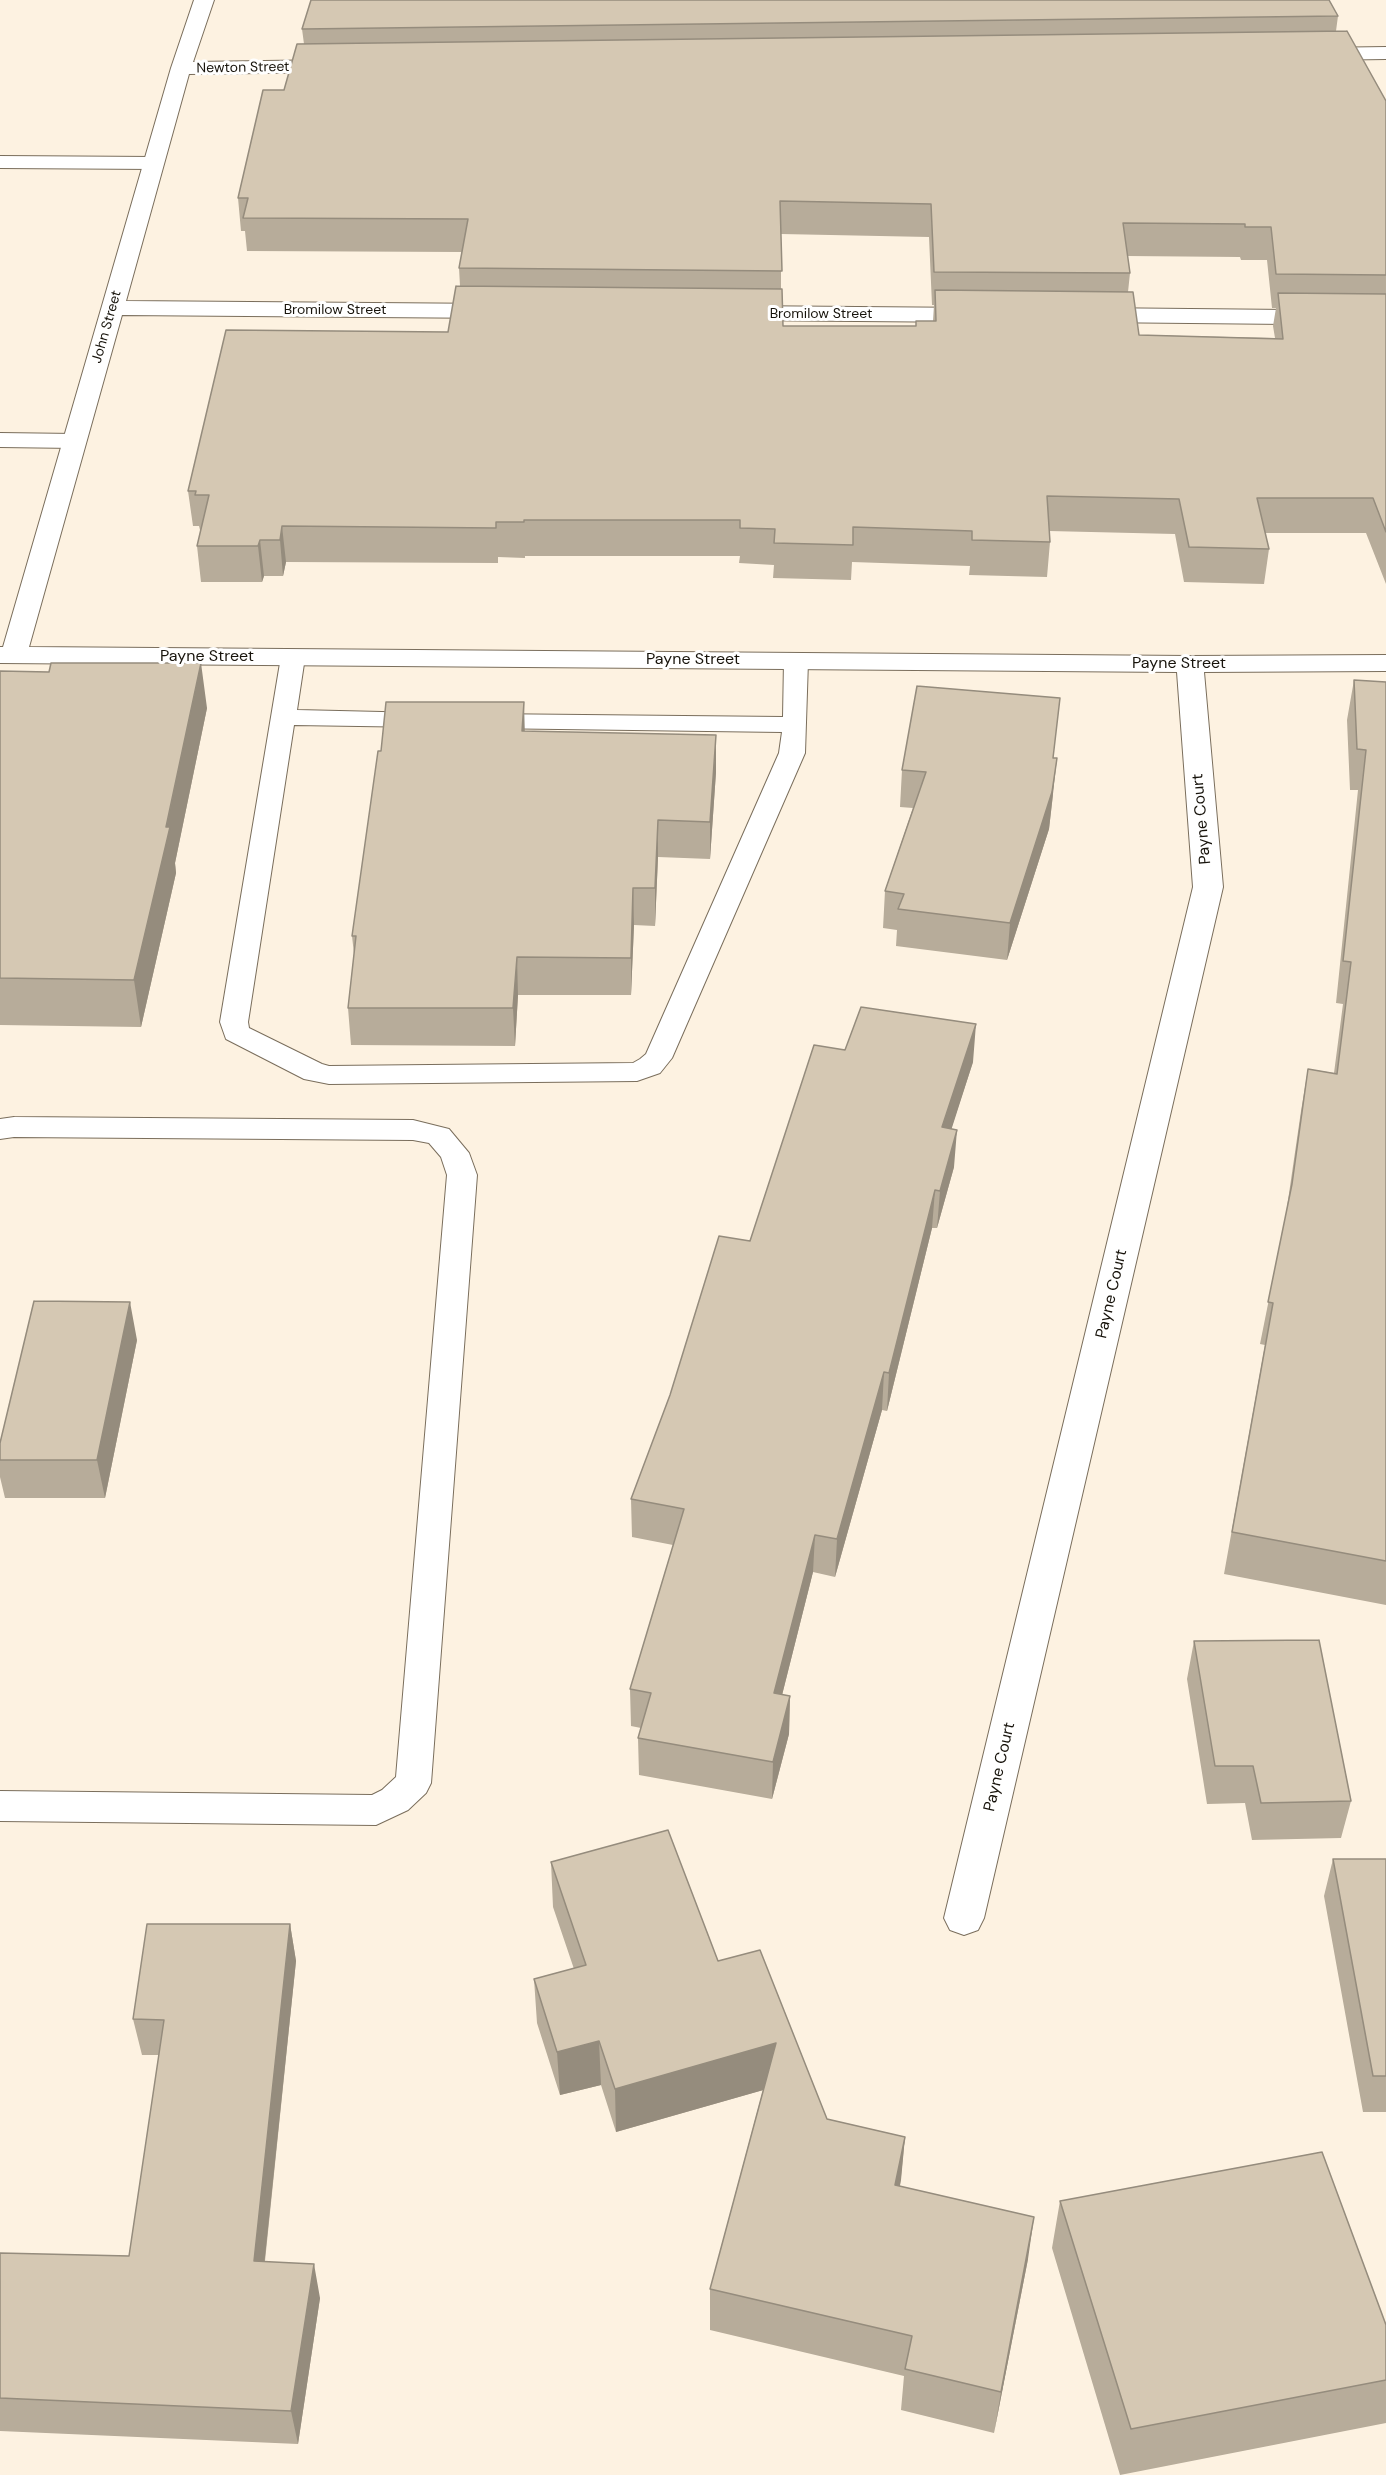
<!DOCTYPE html>
<html>
<head>
<meta charset="utf-8">
<style>
	body { margin:0 }
	canvas { display:block; background:#fdf2e1 }
</style>
</head>
<body>
<canvas width="1386" height="2475"></canvas>
<script>
const ctx = document.querySelector('canvas').getContext('2d');
ctx.lineJoin = 'round';
const poly = rows => new Path2D(rows.map(r => 'M' + r).join(''));
function strokePath(path, color, width, dash) { ctx.strokeStyle = color; ctx.lineWidth = width; ctx.lineCap = dash ? 'butt' : 'round'; ctx.setLineDash(dash || []); ctx.stroke(path); }
function fillPath(path, color) { ctx.fillStyle = color; ctx.fill(path, 'evenodd'); }
function label(font, color, halo, rows, align = 'center') {
  ctx.font = font + ' "DM Sans",sans-serif'; ctx.lineWidth = 6; ctx.setLineDash([]); ctx.textBaseline = 'middle'; ctx.strokeStyle = halo; ctx.fillStyle = color; for (const [text, x, y, turn = 0] of rows) {
    ctx.save(); ctx.translate(x, y); ctx.rotate((+turn || 0) * Math.PI / 180); ctx.textAlign = isNaN(turn) ? turn : align; if (halo) ctx.strokeText(text, 0, 0); ctx.fillText(text, 0, 0); ctx.restore();
  }
}
const lane = poly([
	[0,156,154,157,161,159,164,163,161,167,154,169,0,168,0,156],
	[0,433,75,434,83,436,86,441,83,446,75,448,0,447,0,433],
	[293,650,302,652,305,657,297,710,424,713,433,715,436,720,433,725,424,727,294,725,248,1022,249,1028,322,1064,329,1066,633,1063,640,1059,646,1054,779,753,782,732,484,728,475,726,472,721,475,716,484,714,783,717,784,661,787,656,796,654,805,656,808,661,805,753,672,1058,660,1073,637,1081,329,1084,304,1079,226,1039,220,1022,271,717,281,657,284,652,293,650],
	[14,1117,413,1120,449,1129,469,1153,477,1175,431,1783,426,1793,408,1810,376,1825,0,1821,0,1791,372,1795,382,1790,396,1777,447,1175,441,1157,429,1143,413,1140,14,1137,0,1139,0,1119,14,1117]
]);
const street = poly([
	[194,0,214,0,193,62,335,60,342,62,345,66,342,70,335,72,189,74,126,301,497,304,505,306,508,311,505,316,497,318,122,315,29,647,1190,656,1386,655,1386,671,1204,672,1223,887,984,1918,978,1930,964,1935,950,1930,944,1918,1193,887,1177,672,0,663,0,647,3,647,171,68,194,0],
	[1386,47,1386,59,1317,60,1310,58,1307,54,1310,50,1317,48,1386,47],
	[738,306,977,308,985,310,988,315,985,320,977,322,738,320,730,318,727,313,730,308,738,306],
	[1092,308,1386,311,1386,325,1092,322,1084,320,1081,315,1084,310,1092,308]
]);
strokePath(lane, '#7a6e5c', 2);
strokePath(street, '#7a6e5c', 2);
fillPath(lane, '#fff');
fillPath(street, '#fff');
fillPath(poly([
	[1338,16,1336,31,1386,101,1386,584,1366,533,1265,533,1269,549,1264,584,1184,582,1175,534,1049,531,1050,542,1047,577,969,575,970,566,852,562,851,580,773,578,774,565,739,563,740,556,525,556,525,558,498,557,498,563,286,562,283,576,264,576,262,582,201,582,197,546,201,530,200,530,199,526,193,526,188,491,448,332,460,286,459,268,462,252,247,251,245,231,241,231,238,198,304,44,302,29],
	[781,234,929,237,932,305,934,305,933,321,916,326,783,326,781,289],
	[1127,256,1240,257,1241,260,1267,260,1272,308,1276,308,1273,326,1275,338,1139,335,1128,292,1130,273],
	[0,671,207,708,175,863,176,873,141,1027,0,1025],
	[1354,680,1386,682,1386,1605,1224,1574,1265,1345,1260,1344,1286,1214,1301,1111,1308,1069,1334,1073,1343,1004,1336,1003,1358,790,1350,790,1347,720],
	[525,732,716,772,710,859,658,857,655,926,634,925,631,995,518,995,515,1046,351,1045,348,1008,354,954,352,936],
	[1054,758,1053,795,1049,829,1007,960,896,946,897,930,883,928,885,891,913,808,900,807,902,770],
	[845,1050,973,1062,951,1129,954,1167,937,1228,932,1228,887,1411,882,1410,835,1577,813,1572,782,1695,790,1696,789,1734,772,1799,639,1775,638,1738,641,1728,631,1726,630,1689,673,1545,632,1537,631,1499,750,1241],
	[137,1340,105,1498,5,1498,0,1477,0,1443],
	[1194,1641,1351,1801,1341,1838,1252,1840,1245,1803,1207,1804,1187,1679],
	[1333,1859,1386,1859,1386,2112,1363,2112,1324,1896],
	[551,1862,718,1961,827,2119,905,2137,900,2186,1028,2259,994,2433,901,2410,904,2376,710,2330,710,2289,763,2090,616,2132,601,2085,560,2095,537,2023,534,1979,574,1969,553,1907],
	[290,1924,296,1961,265,2261,320,2298,298,2444,0,2431,0,2253,129,2256,159,2055,142,2055,133,2019],
	[1060,2201,1386,2325,1386,2423,1120,2475,1052,2248]
]), '#b7ac9a');
fillPath(poly([
	[282,526,286,562,283,576,280,540],
	[260,540,264,576,262,582,258,546],
	[201,663,207,708,175,863,176,873,141,1027,134,980],
	[524,702,525,739,522,731],
	[716,735,716,772,710,859,710,822],
	[1057,758,1049,829,1007,960,1010,923],
	[658,820,658,857,655,926,655,888],
	[633,888,634,925,631,995,631,958],
	[517,957,518,995,515,1046,513,1008],
	[976,1024,973,1062,940,1165,942,1127],
	[957,1130,954,1167,937,1228,940,1191],
	[935,1190,932,1228,887,1411,889,1373],
	[130,1302,137,1340,105,1498,97,1460],
	[884,1372,882,1410,835,1577,837,1539],
	[815,1535,813,1572,773,1731,774,1693],
	[790,1696,789,1734,772,1799,773,1762],
	[290,1924,296,1961,261,2295,254,2261],
	[599,2041,601,2085,560,2095,557,2052],
	[776,2043,774,2087,616,2132,615,2089],
	[905,2137,901,2180,891,2228,895,2185],
	[1034,2217,1028,2259,994,2433,1001,2392],
	[314,2264,320,2298,298,2444,291,2411]
]), '#958c7d');
const building = poly([
	[311,0,1329,0,1338,16,302,29,311,0],
	[1347,31,1386,101,1386,275,1276,274,1271,227,1245,227,1245,224,1123,223,1130,273,934,272,931,204,780,201,782,271,459,268,468,219,243,218,248,198,238,198,263,90,284,90,297,44,1347,31],
	[456,286,782,289,783,326,916,326,916,321,936,321,935,290,1133,292,1139,335,1283,339,1278,293,1386,294,1386,532,1373,498,1257,498,1269,549,1189,547,1179,499,1047,496,1050,542,972,540,972,531,853,527,853,545,774,543,775,529,740,528,740,520,524,520,524,522,496,522,496,528,282,526,280,540,260,540,258,546,197,546,209,495,195,495,196,491,188,491,226,330,448,332,456,286],
	[51,663,201,663,166,827,170,827,134,980,0,978,0,671,49,672,51,663],
	[1354,680,1386,682,1386,1561,1232,1532,1273,1303,1268,1302,1292,1184,1308,1069,1337,1074,1351,962,1343,961,1366,750,1357,749,1354,680],
	[917,686,1060,698,1053,758,1057,758,1052,792,1010,923,898,909,904,894,885,891,926,772,902,770,917,686],
	[386,702,524,702,522,731,716,735,710,822,658,820,655,888,633,888,631,958,517,957,513,1008,348,1008,356,936,352,936,378,751,381,751,386,702],
	[861,1007,976,1024,942,1127,957,1130,940,1191,935,1190,889,1373,884,1372,837,1539,815,1535,774,1693,790,1696,773,1762,638,1738,651,1693,630,1689,684,1509,631,1499,670,1395,719,1236,750,1241,814,1045,845,1050,861,1007],
	[34,1301,130,1302,97,1460,0,1460,0,1443,34,1301],
	[1319,1640,1351,1801,1261,1803,1253,1766,1215,1766,1194,1641,1319,1640],
	[668,1830,718,1961,760,1950,827,2119,905,2137,895,2185,1034,2217,1001,2392,905,2369,912,2336,710,2289,776,2043,615,2089,599,2041,557,2052,534,1979,586,1965,551,1862,668,1830],
	[1333,1859,1386,1859,1386,2076,1373,2076,1333,1859],
	[147,1924,290,1924,254,2261,314,2264,291,2411,0,2398,0,2253,129,2256,164,2020,133,2019,147,1924],
	[1322,2152,1386,2325,1386,2380,1131,2429,1060,2201,1322,2152]
]);
fillPath(building, '#d5c8b3');
strokePath(building, '#958c7d', 1.5);
label('14px', '#17130b', '#fff', [
	["Newton Street",243,68,-1],
	["Bromilow Street",335,310],
	["Bromilow Street",821,314],
	["John Street",107,327,-74]
]);
label('16px', '#17130b', '#fff', [
	["Payne Street",207,657],
	["Payne Street",693,660],
	["Payne Street",1179,664],
	["Payne Court",1202,819,-95],
	["Payne Court",1112,1294,-77],
	["Payne Court",1000,1767,-77]
]);
</script>
</body>
</html>
